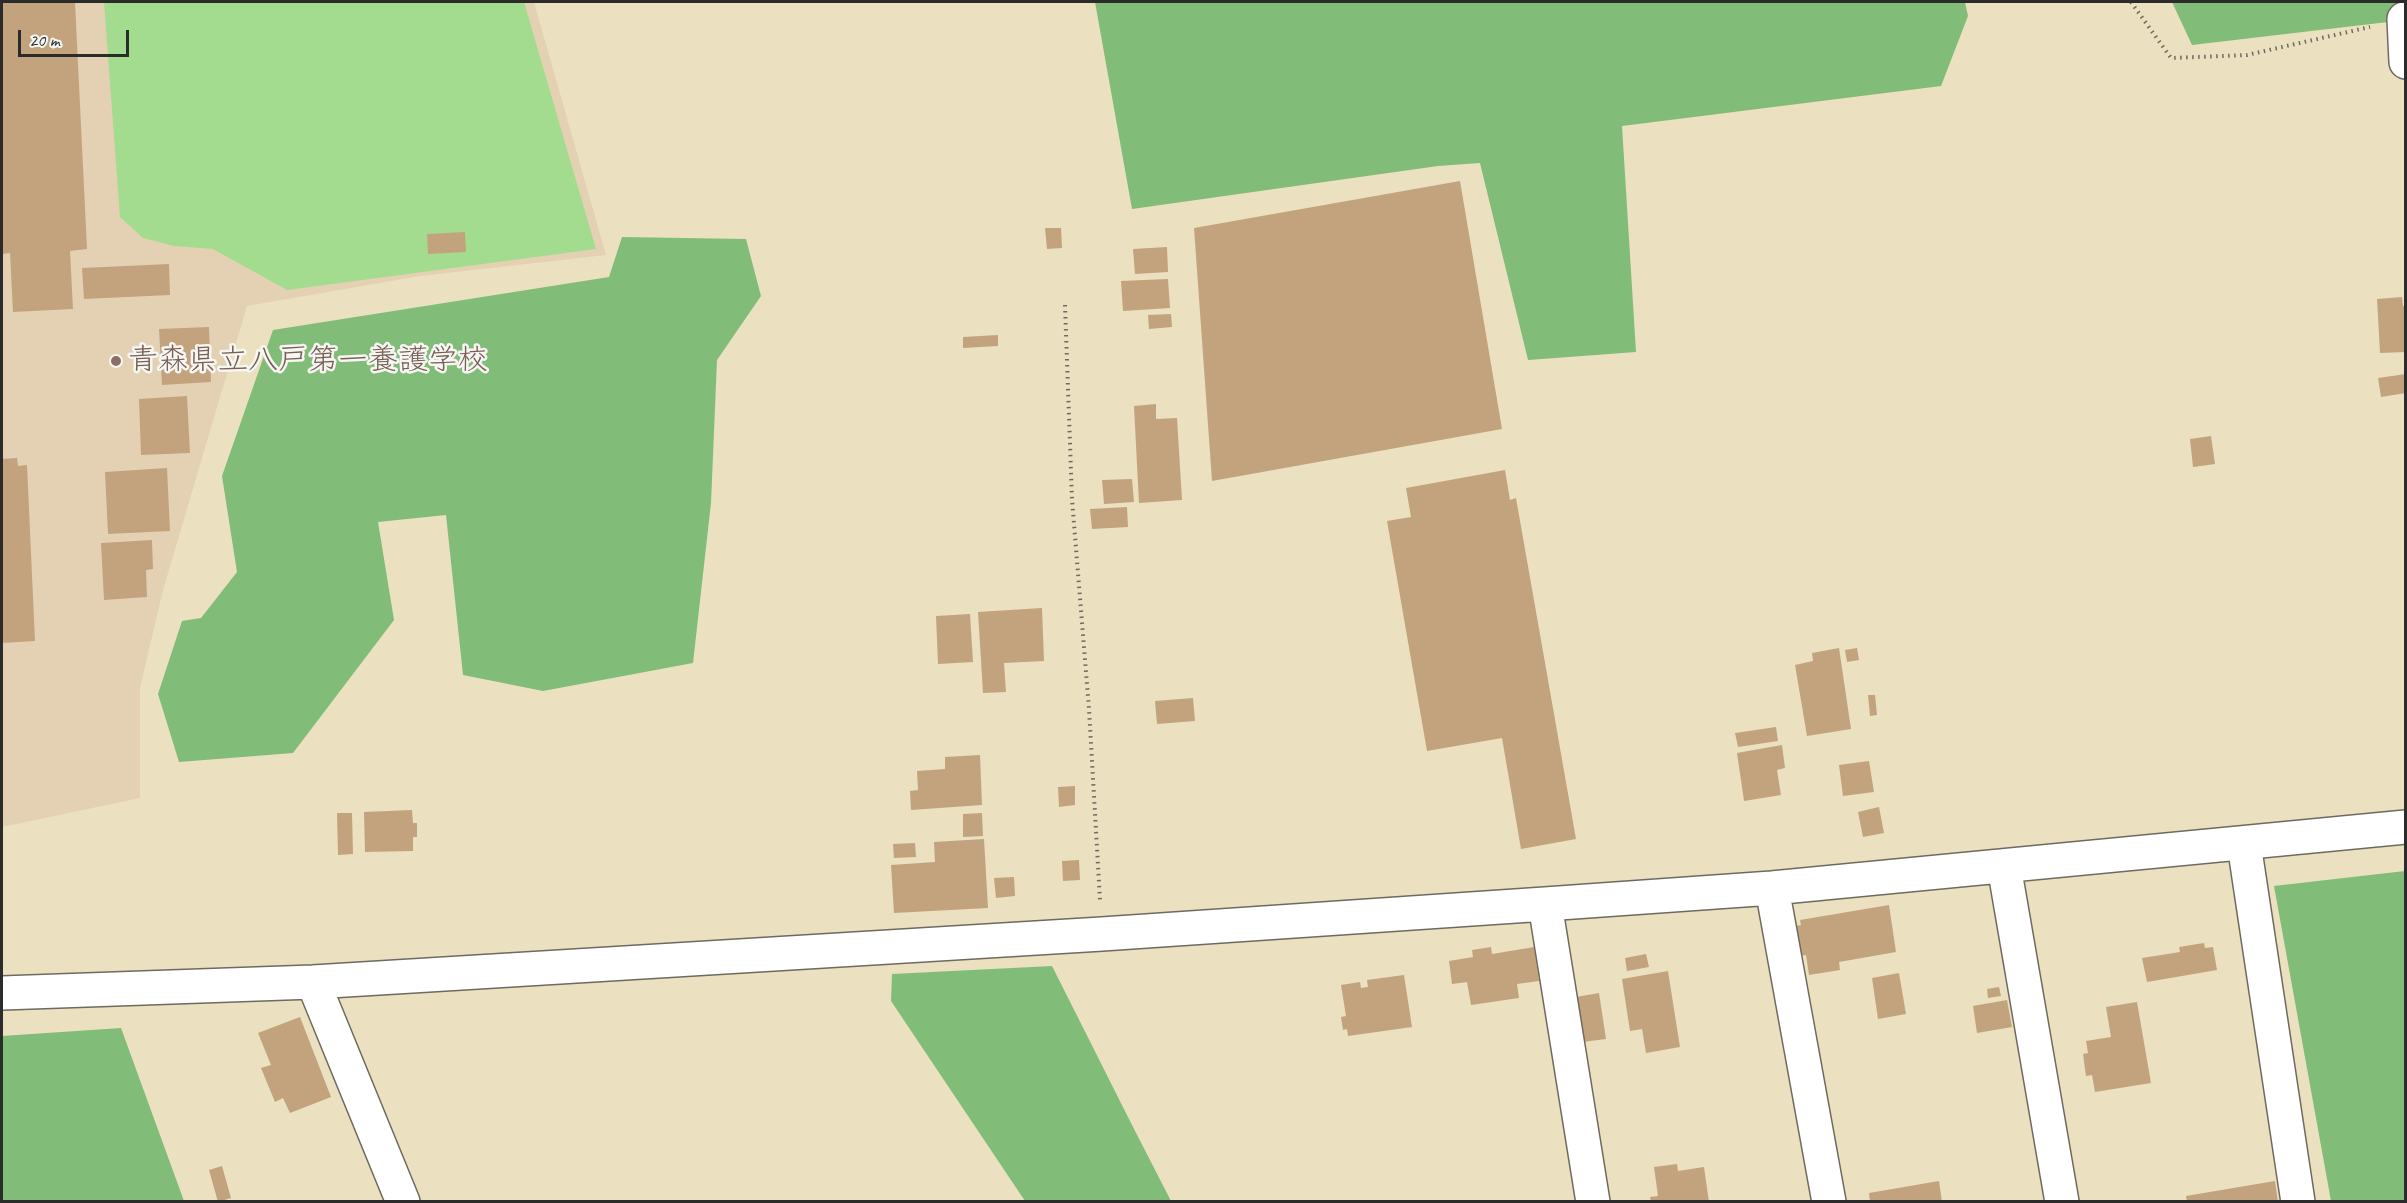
<!DOCTYPE html>
<html>
<head>
<meta charset="utf-8">
<style>
	body { margin:0 }
	#map { position:relative; width:2407px; height:1203px; overflow:hidden; background:#ebe0bf; font-family:Caveat,sans-serif }
	canvas { display:block }
	.frame { position:absolute; inset:0; border:3px solid #2b2b2b; pointer-events:none }
	.scale { position:absolute; left:18px; top:30px; width:111px; height:27px; box-sizing:border-box; border:3px solid #2b2b2b; border-top:0; padding-left:8px; font-size:18px; line-height:21px; white-space:nowrap; color:#2b2b2b; -webkit-text-stroke:4px #f6f6f2; paint-order:stroke }
</style>
</head>
<body>
<div id="map">
<canvas width="2407" height="1203"></canvas>
<div class="frame"></div>
<div class="scale">20 m</div>
</div>
<script>
const ctx = document.querySelector('canvas').getContext('2d');
ctx.lineJoin = 'round';
function fillPath(path, color) { ctx.fillStyle = color; ctx.fill(path, 'evenodd'); }
const poly = rows => new Path2D(rows.map(r => 'M' + r).join(''));
function strokePath(path, color, width, dash) { ctx.strokeStyle = color; ctx.lineWidth = width; ctx.lineCap = dash ? 'butt' : 'round'; ctx.setLineDash(dash || []); ctx.stroke(path); }
function label(font, color, halo, rows, align = 'center') {
  ctx.font = font + ' Caveat,"Klee One",sans-serif'; ctx.lineWidth = 5; ctx.setLineDash([]); ctx.textBaseline = 'middle'; ctx.strokeStyle = halo; ctx.fillStyle = color; for (const [text, x, y, turn = 0] of rows) {
    ctx.save(); ctx.translate(x, y); ctx.rotate((+turn || 0) * Math.PI / 180); ctx.textAlign = isNaN(turn) ? turn : align; if (halo) ctx.strokeText(text, 0, 0); ctx.fillText(text, 0, 0); ctx.restore();
  }
}
fillPath(poly([
	[2,2,534,2,606,255,420,276,247,306,163,590,140,688,140,798,2,827]
]), '#e4d1b4');
fillPath(poly([
	[104,2,524,2,596,249,287,290,213,249,174,246,143,238,120,217]
]), '#a3dc8e');
fillPath(poly([
	[1095,2,1965,2,1968,16,1941,86,1622,126,1636,352,1528,360,1480,163,1438,166,1132,209],
	[2172,2,2405,2,2405,20,2192,45],
	[622,237,746,239,761,296,717,360,711,503,693,663,543,691,463,675,446,515,378,522,394,620,293,753,179,762,158,694,182,621,201,618,237,572,222,476,273,330,609,277],
	[2405,871,2405,1201,2331,1201,2274,886],
	[1052,966,1132,1125,1171,1201,1025,1201,891,1001,892,974],
	[121,1028,184,1201,2,1201,2,1036]
]), '#82bc79');
fillPath(poly([
	[2,2,75,2,87,249,70,251,73,309,13,312,10,253,2,254],
	[1460,181,1502,429,1212,481,1194,228],
	[1045,228,1061,228,1062,248,1047,249],
	[465,232,466,252,428,254,427,234],
	[1167,247,1168,272,1135,274,1133,249],
	[169,264,170,295,84,299,82,268],
	[1168,279,1170,308,1123,311,1121,281],
	[2402,297,2403,306,2406,306,2406,352,2380,353,2377,299],
	[1171,314,1172,327,1149,329,1148,315],
	[209,327,211,382,162,385,159,329],
	[998,335,998,346,963,348,963,337],
	[2406,374,2406,393,2381,397,2378,378],
	[187,396,190,453,141,455,139,399],
	[1156,404,1156,419,1177,418,1182,500,1139,503,1134,406],
	[2211,436,2215,464,2193,467,2190,439],
	[17,458,18,466,27,465,35,641,2,643,2,459],
	[167,468,170,531,108,534,105,472],
	[1505,470,1510,500,1516,498,1576,839,1521,849,1502,738,1427,751,1387,521,1411,517,1406,488],
	[1132,479,1134,502,1104,504,1102,480],
	[1127,507,1128,527,1092,529,1090,509],
	[152,540,153,569,146,570,147,597,104,600,101,543],
	[1042,608,1044,661,1004,663,1006,692,983,693,978,612],
	[970,614,973,662,938,664,936,616],
	[1839,648,1851,729,1807,736,1795,665,1813,661,1812,653],
	[1857,648,1859,660,1847,662,1845,650],
	[1868,695,1875,695,1877,715,1870,716],
	[1193,698,1195,721,1157,724,1155,701],
	[1776,727,1778,741,1738,747,1735,733],
	[1782,745,1785,768,1777,770,1781,795,1744,801,1737,753],
	[980,755,982,805,911,810,910,791,918,790,917,771,945,769,945,757],
	[1869,761,1874,792,1843,796,1839,765],
	[1075,786,1075,805,1059,807,1058,787],
	[1879,807,1884,833,1863,837,1858,812],
	[412,810,413,823,417,823,417,837,413,837,413,851,365,852,364,812],
	[337,813,352,813,353,854,338,855],
	[982,813,983,836,963,837,963,814],
	[984,839,988,908,894,913,891,865,935,862,934,842],
	[915,843,916,857,894,858,893,844],
	[1079,860,1080,880,1063,881,1062,861],
	[1014,877,1015,896,996,898,994,878],
	[1889,905,1896,952,1839,962,1840,970,1809,975,1806,955,1800,956,1795,926,1801,925,1800,920],
	[2204,943,2205,948,2213,947,2217,970,2147,982,2142,958,2180,952,2179,947],
	[1491,947,1492,954,1534,947,1539,981,1517,984,1519,998,1471,1005,1467,982,1452,984,1449,961,1473,957,1472,950],
	[1646,954,1649,967,1627,971,1625,958],
	[1668,971,1680,1047,1646,1053,1642,1029,1630,1031,1622,979],
	[1899,973,1906,1014,1878,1019,1872,978],
	[1404,975,1412,1027,1348,1036,1347,1029,1343,1030,1341,1017,1346,1016,1341,985,1360,982,1361,988,1368,987,1367,980],
	[1999,987,2001,996,1988,998,1987,989],
	[1599,993,1606,1039,1583,1042,1576,997],
	[2007,1000,2012,1027,1977,1033,1973,1006],
	[2137,1002,2151,1083,2095,1092,2092,1075,2086,1076,2083,1054,2088,1053,2086,1041,2111,1037,2106,1007],
	[300,1017,331,1097,290,1113,283,1098,275,1102,261,1068,271,1065,258,1033],
	[1677,1164,1678,1171,1704,1167,1709,1202,1651,1202,1650,1197,1658,1196,1654,1167],
	[222,1166,231,1198,218,1202,209,1170],
	[1939,1181,1942,1202,1870,1202,1869,1193],
	[2275,1181,2278,1202,2187,1202,2186,1196]
]), '#c3a37d');
const minor = poly([
	[2404,19,2406,62],
	[2244,844,2298,1202],
	[2004,866,2062,1202],
	[1772,888,1829,1202],
	[1545,904,1593,1202],
	[313,982,403,1202],
	[2,993,313,982,1102,934,1545,904,1772,888,2406,827]
]);
strokePath(minor, '#6e6a5f', 36);
strokePath(poly([
	[2131,2,2171,58,2247,55,2370,27],
	[1065,305,1072,499,1089,709,1100,900]
]), '#6e6a5f', 4, [1.5, 4.5]);
strokePath(minor, '#fff', 33);
for (const [x, y, r, color] of [
	[116,361,6,"#8d6e63"]
]) { const dot = new Path2D(); dot.arc(x, y, r, 0, 2 * Math.PI); ctx.fillStyle = color; ctx.fill(dot); strokePath(dot, '#f6f6f2', 2); }
label('30px', '#785e54', '#f6f6f2', [
	["青森県立八戸第一養護学校",128,361]
], 'left');
</script>
</body>
</html>
